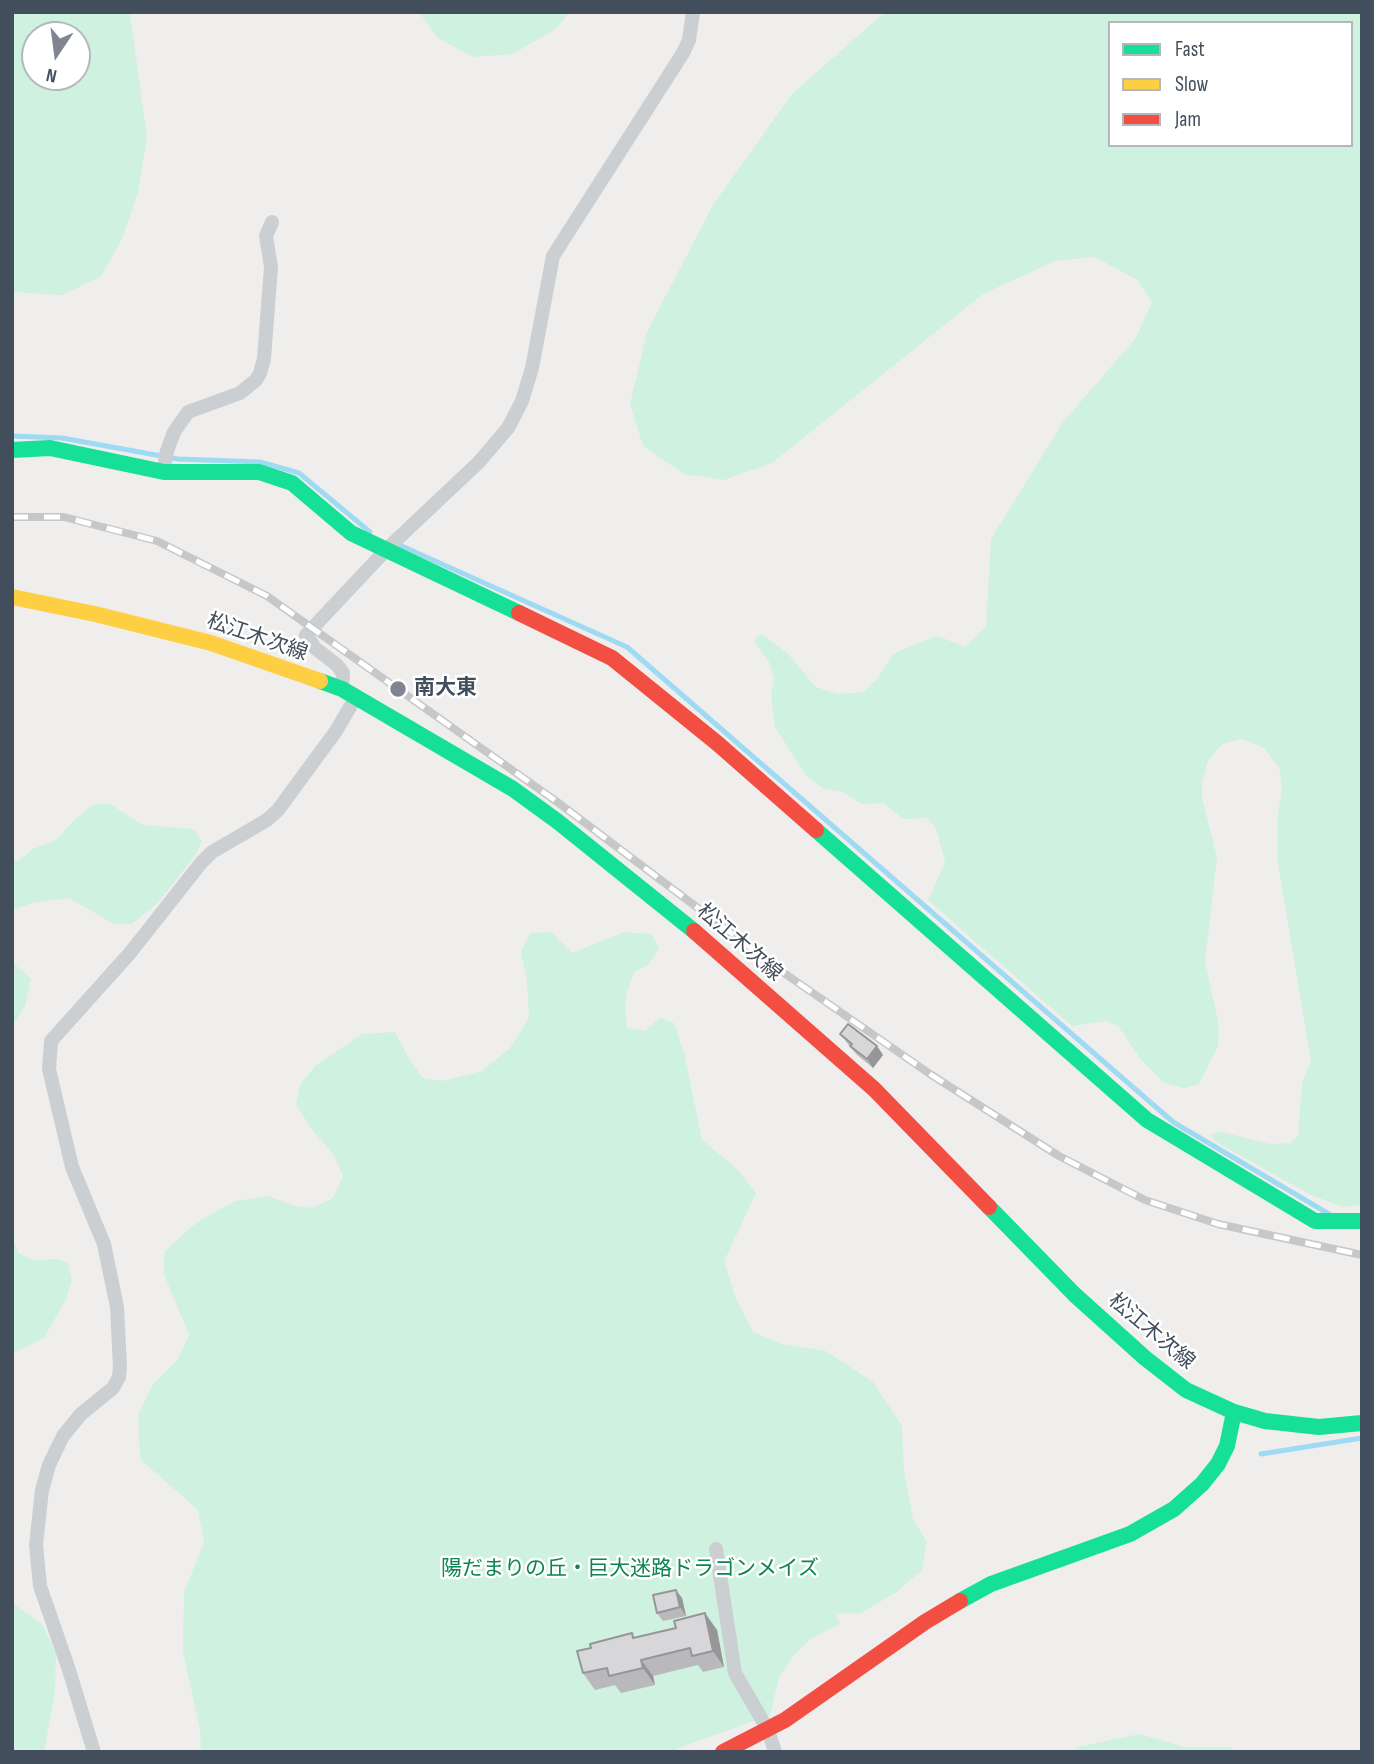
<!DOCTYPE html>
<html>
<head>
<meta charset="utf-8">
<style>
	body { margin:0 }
	#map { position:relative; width:1374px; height:1764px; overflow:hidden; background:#efeeed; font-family:"Sofia Sans Condensed",sans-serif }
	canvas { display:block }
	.frame { position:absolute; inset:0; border:14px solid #434e5c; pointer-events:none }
	.legend { position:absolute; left:1108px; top:21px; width:245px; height:126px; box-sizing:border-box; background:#fff; border:2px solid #b4b8be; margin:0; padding:9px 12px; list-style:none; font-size:21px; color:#434e5c }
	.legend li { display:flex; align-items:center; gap:14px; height:35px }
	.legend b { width:35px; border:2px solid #b4b8be }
	.north { position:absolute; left:21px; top:21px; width:70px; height:70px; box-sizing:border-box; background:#fff; border:2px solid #b4b8be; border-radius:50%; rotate:193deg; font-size:19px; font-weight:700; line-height:28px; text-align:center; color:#434e5c }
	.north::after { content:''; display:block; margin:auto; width:24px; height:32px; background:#7f868f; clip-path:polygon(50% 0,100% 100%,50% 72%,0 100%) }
</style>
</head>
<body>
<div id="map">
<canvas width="1374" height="1764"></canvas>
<div class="frame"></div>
<ul class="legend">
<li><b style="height:9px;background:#16e098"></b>Fast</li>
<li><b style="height:9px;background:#ffcf43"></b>Slow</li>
<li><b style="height:9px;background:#f24e42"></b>Jam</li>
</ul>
<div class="north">N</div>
</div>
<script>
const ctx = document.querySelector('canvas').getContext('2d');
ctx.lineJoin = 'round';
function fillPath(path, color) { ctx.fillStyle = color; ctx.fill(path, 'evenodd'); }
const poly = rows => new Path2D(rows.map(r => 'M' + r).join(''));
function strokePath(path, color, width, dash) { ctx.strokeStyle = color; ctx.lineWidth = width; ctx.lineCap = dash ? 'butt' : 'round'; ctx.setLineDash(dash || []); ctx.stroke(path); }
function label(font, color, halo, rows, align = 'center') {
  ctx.font = font + ' "Sofia Sans Condensed","Noto Sans JP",sans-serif'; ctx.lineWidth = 5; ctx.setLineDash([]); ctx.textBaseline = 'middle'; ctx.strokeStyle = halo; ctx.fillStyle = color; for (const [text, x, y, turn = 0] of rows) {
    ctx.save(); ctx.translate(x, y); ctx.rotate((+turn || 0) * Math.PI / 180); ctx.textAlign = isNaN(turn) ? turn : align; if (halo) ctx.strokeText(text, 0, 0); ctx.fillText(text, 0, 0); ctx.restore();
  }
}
fillPath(poly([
	[12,12,129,12,133,35,147,137,138,192,122,239,101,276,63,295,12,292],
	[77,35,77,77,35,77,35,35],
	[419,12,569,12,557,28,513,54,473,57,438,38],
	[885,12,1362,12,1362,1205,1343,1207,1311,1195,1216,1142,1211,1135,1218,1131,1270,1144,1290,1143,1298,1136,1302,1083,1311,1061,1277,858,1278,813,1282,789,1279,767,1264,748,1242,739,1222,744,1207,763,1202,783,1202,798,1217,857,1205,962,1219,1025,1218,1046,1199,1084,1184,1088,1164,1083,1142,1061,1118,1026,1106,1021,1072,1026,928,900,945,862,936,828,927,818,903,819,884,803,861,804,843,792,824,789,807,777,775,727,771,695,774,678,769,662,755,643,756,638,761,635,770,640,788,654,816,687,837,694,863,692,878,678,893,654,920,642,938,636,965,647,986,627,991,539,1063,422,1136,338,1152,302,1137,280,1095,257,1055,261,983,294,772,463,724,480,684,474,643,446,630,404,647,332,713,205,792,94],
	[1110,23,1351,23,1351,145,1110,145],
	[94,804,110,804,143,825,194,829,202,841,198,851,159,902,132,924,114,924,69,898,32,903,12,910,12,862,18,861,33,849,56,840,74,820],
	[551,932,572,953,624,932,652,934,659,949,648,965,634,972,627,992,625,1010,627,1028,645,1031,660,1018,674,1023,685,1056,702,1140,736,1168,756,1193,724,1261,735,1296,753,1332,782,1344,826,1351,873,1382,902,1426,904,1470,913,1519,927,1542,922,1570,898,1591,860,1614,836,1613,840,1624,812,1638,794,1655,779,1677,770,1715,668,1752,201,1752,200,1729,183,1652,184,1592,204,1543,198,1510,140,1459,138,1415,153,1384,178,1359,189,1335,164,1274,164,1252,197,1222,235,1201,268,1196,295,1206,312,1208,333,1198,343,1176,334,1155,314,1132,296,1105,300,1085,315,1066,362,1034,395,1032,409,1059,423,1078,442,1081,482,1071,510,1048,529,1018,527,981,521,952,530,933],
	[12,962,31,979,25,1006,12,1026],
	[12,1237,19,1254,34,1260,56,1259,68,1263,72,1280,66,1299,44,1338,12,1354],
	[12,1603,42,1624,56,1654,55,1692,44,1752,12,1752],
	[1140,1734,1184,1747,1231,1747,1235,1752,1072,1752,1077,1747]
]), '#cff1df');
strokePath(poly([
	[12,436,62,438,178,459,260,462,299,473,370,532],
	[395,543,627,647,1173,1122,1329,1214],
	[1261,1454,1362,1438]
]), '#9fdaf3', 5);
strokePath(poly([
	[164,472,166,454,174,432,188,412,240,393,256,380,260,373,264,359,271,267,266,236,272,222],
	[390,546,479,462,508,428,522,401,532,368,553,256,683,53,689,40,693,12],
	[342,689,343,673,337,665,315,648,306,635,385,551],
	[716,1549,735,1673,768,1730,775,1752],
	[94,1752,69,1670,40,1586,36,1545,42,1490,49,1465,63,1436,81,1414,113,1388,119,1377,120,1367,117,1307,104,1244,72,1167,49,1069,51,1041,130,953,201,863,212,852,267,820,278,810,336,731,356,697]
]), '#cbcfd2', 14);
strokePath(poly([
	[12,450,50,448,164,472,259,472,292,483,351,533,519,613],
	[320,681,342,689,513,789,557,821,694,931],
	[816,830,1147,1120,1315,1221,1362,1221],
	[989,1207,1075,1295,1145,1358,1186,1390,1234,1412,1265,1421,1319,1427,1362,1423],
	[960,1601,991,1584,1130,1534,1174,1509,1202,1484,1218,1464,1227,1446,1234,1412]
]), '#16e098', 16);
strokePath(poly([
	[12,597,95,614,211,643,320,681]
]), '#ffcf43', 16);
strokePath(poly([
	[519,613,612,658,717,743,816,830],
	[694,931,874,1089,989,1207],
	[723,1752,785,1720,925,1622,960,1601]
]), '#f24e42', 16);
const rail = poly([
	[12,517,64,517,157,541,267,596,560,804,784,973,930,1074,1059,1156,1145,1200,1218,1224,1362,1255]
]);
strokePath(rail, '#c5c7c9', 8);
strokePath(rail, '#fff', 5, [16]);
fillPath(poly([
	[840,1034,877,1046,883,1055,873,1068,856,1054],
	[682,1598,686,1616,663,1621,657,1613],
	[717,1630,724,1667,703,1672,698,1665,653,1676,655,1685,621,1693,615,1685,595,1690,583,1673,591,1648,632,1633,635,1638]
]), '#b9b9bb');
fillPath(poly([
	[877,1046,883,1055,873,1068,867,1059],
	[676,1590,682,1598,686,1616,680,1607],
	[705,1613,717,1630,724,1667,713,1651],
	[641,1660,653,1676,655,1685,643,1668]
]), '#969698');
const building = poly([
	[848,1024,877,1046,867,1059,850,1046,852,1044,840,1034,848,1024],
	[676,1590,680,1607,657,1613,653,1595,676,1590],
	[705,1613,713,1651,692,1656,690,1648,641,1660,643,1668,609,1676,607,1668,583,1673,577,1651,591,1648,590,1644,632,1633,633,1638,676,1628,674,1621,705,1613]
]);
fillPath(building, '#d7d7d9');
strokePath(building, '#969698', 2);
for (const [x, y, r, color] of [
	[398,689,9,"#7f868f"]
]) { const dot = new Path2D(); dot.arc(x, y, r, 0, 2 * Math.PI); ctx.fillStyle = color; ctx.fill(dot); strokePath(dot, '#fff', 2.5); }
label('21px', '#434e5c', '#fff', [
	["松江木次線",257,638,19],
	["松江木次線",739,943,41],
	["松江木次線",1151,1332,40]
]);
label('bold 21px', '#434e5c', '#fff', [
	["南大東",414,689]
], 'left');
label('21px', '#0c8553', '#fff', [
	["陽だまりの丘・巨大迷路ドラゴンメイズ",630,1570]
]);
</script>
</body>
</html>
